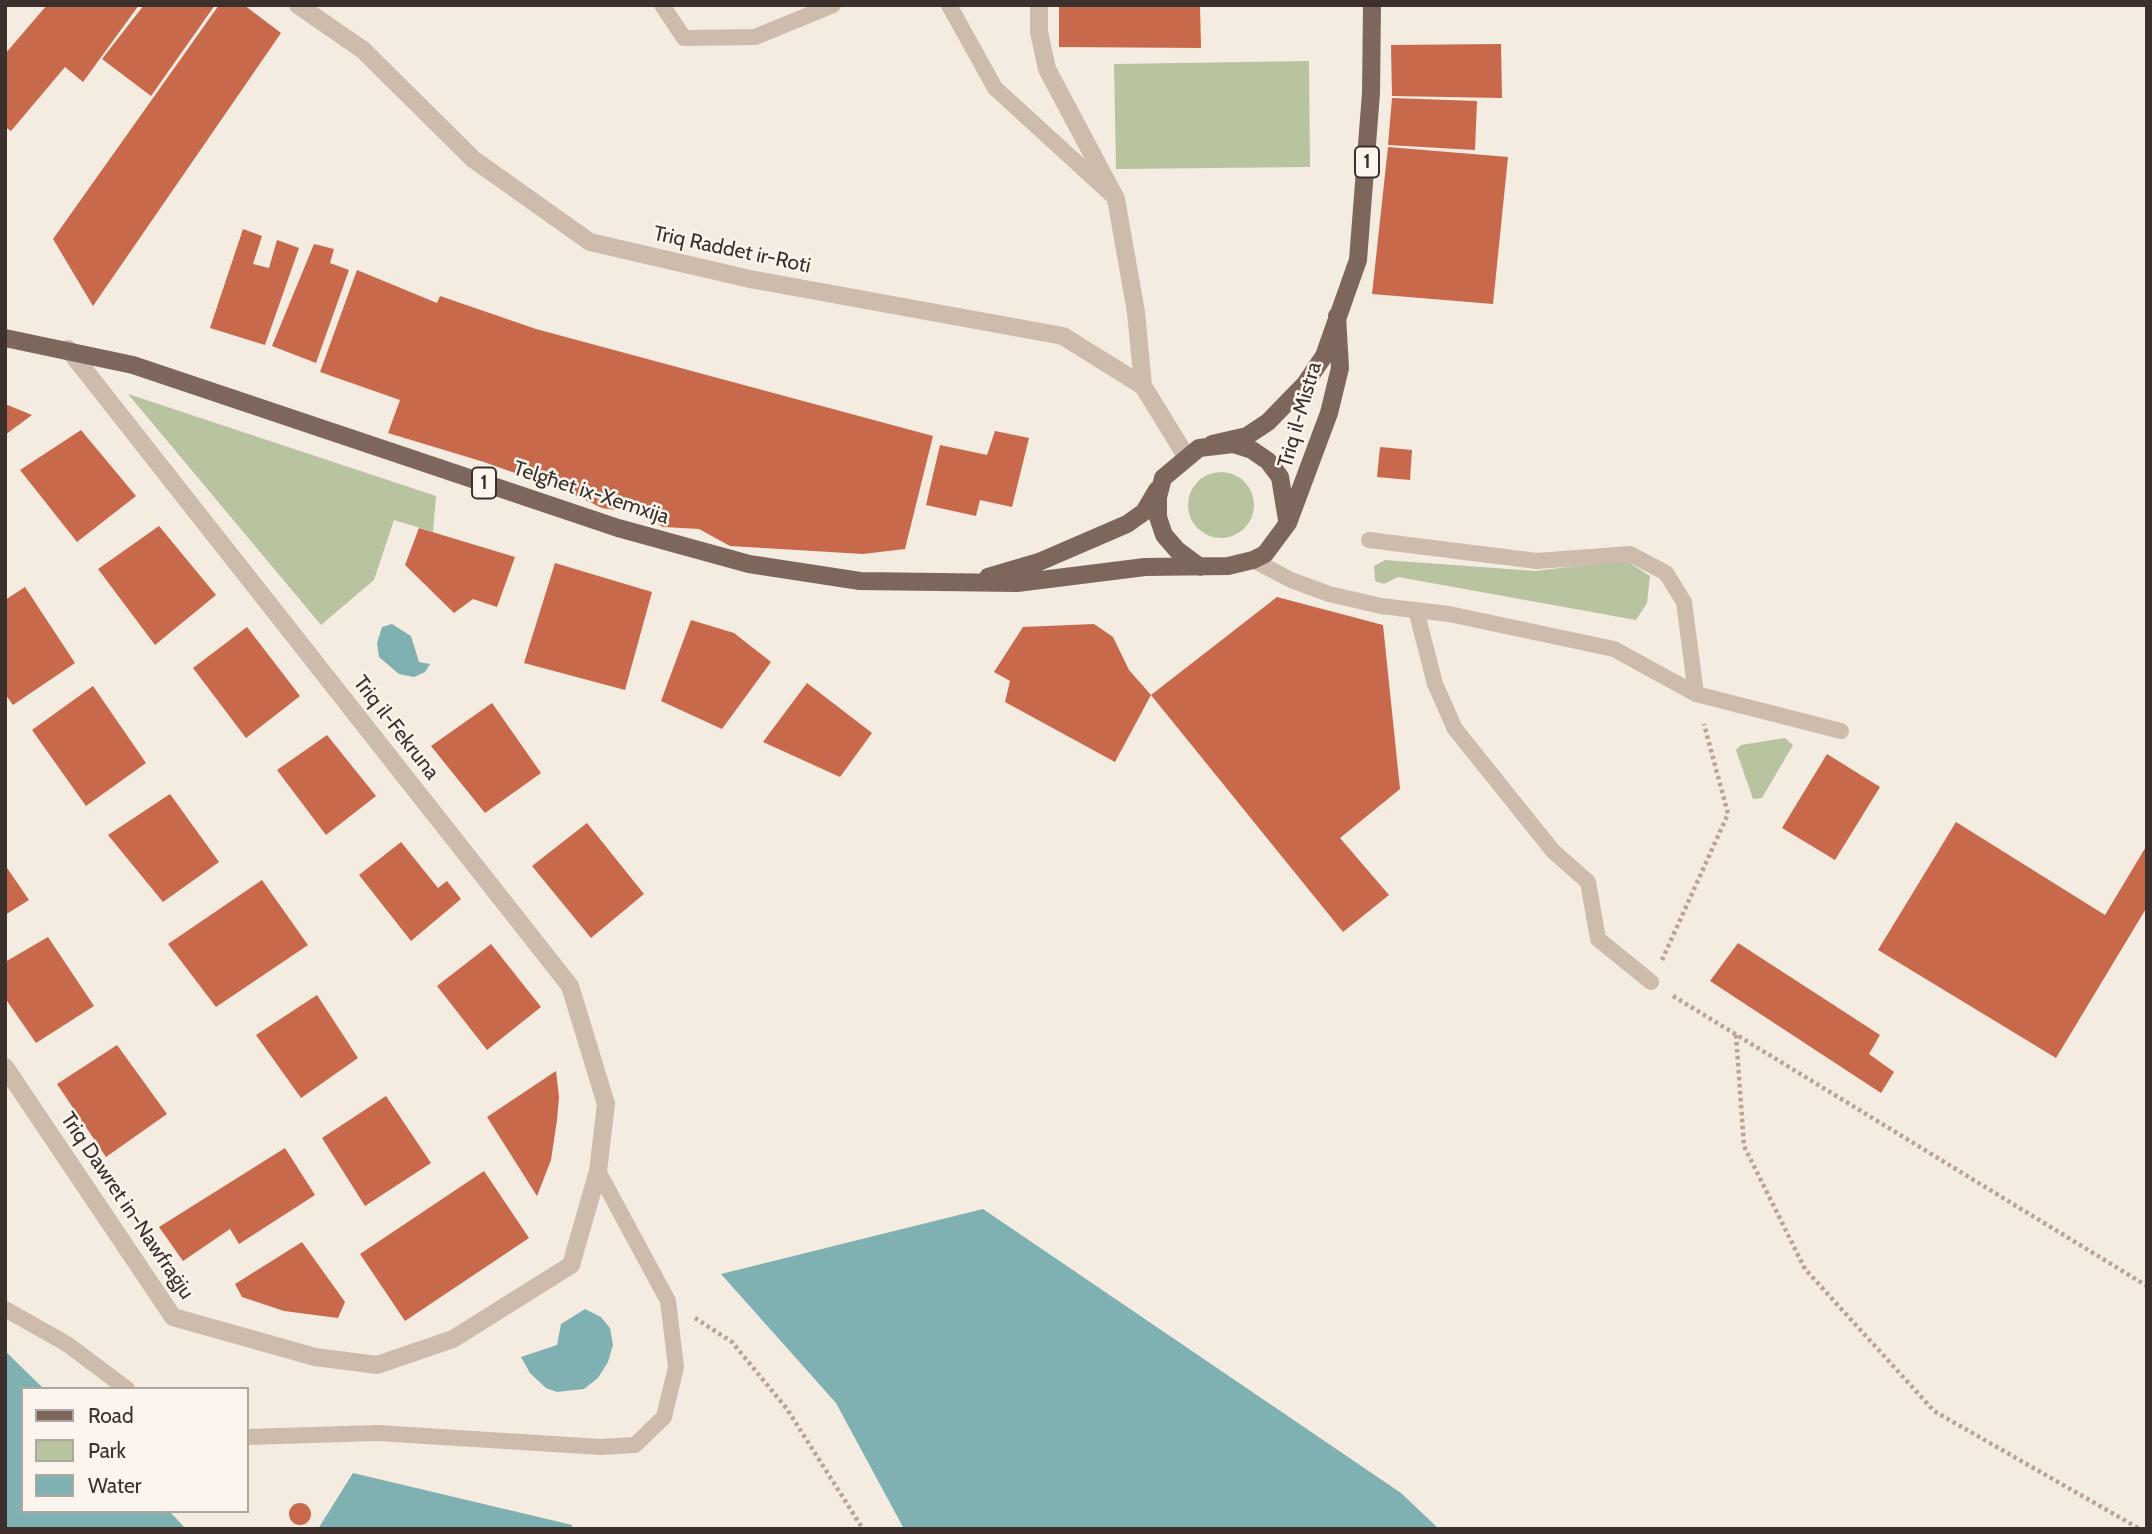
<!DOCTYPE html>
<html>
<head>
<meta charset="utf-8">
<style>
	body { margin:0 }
	#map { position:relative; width:2152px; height:1534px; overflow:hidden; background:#f4ebe1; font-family:Cabin,sans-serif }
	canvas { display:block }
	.frame { position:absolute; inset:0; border:7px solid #3b302b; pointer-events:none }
	.legend { position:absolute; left:21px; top:1387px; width:228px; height:126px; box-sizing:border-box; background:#fbf5ee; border:2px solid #aea6a0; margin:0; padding:9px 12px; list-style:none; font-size:21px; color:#3b302b }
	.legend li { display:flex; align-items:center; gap:14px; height:35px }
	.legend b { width:35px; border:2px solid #aea6a0 }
</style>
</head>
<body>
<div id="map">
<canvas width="2152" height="1534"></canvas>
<div class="frame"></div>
<ul class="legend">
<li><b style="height:9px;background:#7d675c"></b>Road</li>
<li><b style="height:19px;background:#b8c4a0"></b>Park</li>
<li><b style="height:19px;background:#7fb0b2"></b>Water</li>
</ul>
</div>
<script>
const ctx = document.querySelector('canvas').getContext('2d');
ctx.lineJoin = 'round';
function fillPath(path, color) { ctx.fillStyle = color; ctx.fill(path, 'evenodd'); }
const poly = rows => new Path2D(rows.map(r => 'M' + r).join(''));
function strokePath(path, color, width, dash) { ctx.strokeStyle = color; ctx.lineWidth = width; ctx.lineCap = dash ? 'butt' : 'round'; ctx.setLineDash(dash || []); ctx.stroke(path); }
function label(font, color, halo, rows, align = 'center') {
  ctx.font = font + ' Cabin,sans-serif'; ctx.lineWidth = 5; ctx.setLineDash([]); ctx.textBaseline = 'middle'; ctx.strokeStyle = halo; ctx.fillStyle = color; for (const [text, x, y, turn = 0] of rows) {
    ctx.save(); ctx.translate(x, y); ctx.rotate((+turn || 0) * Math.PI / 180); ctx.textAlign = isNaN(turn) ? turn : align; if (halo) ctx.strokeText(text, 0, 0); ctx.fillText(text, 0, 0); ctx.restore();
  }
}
fillPath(poly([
	[1309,61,1310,167,1116,169,1114,64],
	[128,394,436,496,433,532,394,520,374,580,321,625],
	'1188 505a33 33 0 1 1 66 0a33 33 0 1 1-66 0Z',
	[1385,560,1535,571,1625,560,1650,576,1647,603,1636,620,1398,577,1384,584,1375,581,1374,566],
	[1785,738,1793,745,1762,798,1753,799,1736,750,1741,745]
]), '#b8c4a0');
fillPath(poly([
	[392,624,411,636,419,662,430,664,425,672,414,677,399,674,379,657,377,643,382,627],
	[983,1209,1401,1493,1439,1529,904,1529,836,1403,721,1274],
	[585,1309,601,1317,610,1328,613,1345,608,1362,598,1378,584,1389,557,1392,546,1388,530,1373,521,1357,557,1345,561,1324],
	[5,1351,44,1389,23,1389,23,1511,169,1511,186,1529,5,1529],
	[353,1473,572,1525,572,1529,318,1529]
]), '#7fb0b2');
fillPath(poly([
	[47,5,139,5,83,82,65,67,11,131,5,127,5,54],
	[144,5,215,5,151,96,102,59],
	[219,5,244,5,281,33,93,306,53,239],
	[1059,5,1200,5,1201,48,1059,47],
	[1501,44,1502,98,1392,96,1391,45],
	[1392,98,1477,101,1475,150,1388,145],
	[1388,147,1508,157,1493,304,1372,294],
	[243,229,262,236,253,264,269,268,277,240,299,248,265,345,210,328],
	[314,244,334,249,330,263,349,270,316,363,272,346],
	[357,270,437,303,440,296,536,329,933,436,905,549,863,554,730,546,699,529,663,527,636,513,602,508,571,493,484,462,388,433,400,400,320,372],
	[5,404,32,415,5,435],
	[81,430,136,496,77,542,20,470],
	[995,431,1029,438,1012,507,980,500,976,516,926,505,940,445,987,455],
	[1380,447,1412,450,1410,480,1377,477],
	[159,526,216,595,155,645,98,569],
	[419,528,515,557,497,607,473,599,454,613,405,565],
	[555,563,652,592,625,690,524,663],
	[25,587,75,663,13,705,5,694,5,600],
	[1277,597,1383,625,1400,789,1340,838,1389,895,1343,932,1151,695],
	[691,620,734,633,771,662,722,729,661,701],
	[1094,624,1113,637,1129,670,1151,695,1115,762,1005,702,1010,681,994,672,1023,627],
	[247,627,300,696,246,738,193,668],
	[807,683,872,733,840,777,763,742],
	[93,686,146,763,86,806,32,730],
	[492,703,541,773,485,813,431,746],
	[327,735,376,796,326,835,277,770],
	[1827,754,1880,787,1835,860,1782,828],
	[170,794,219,862,163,902,108,835],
	[1956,822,2105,915,2147,845,2147,907,2056,1058,1878,950],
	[587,823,644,894,591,938,532,866],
	[401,842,438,888,447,881,461,899,411,941,359,875],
	[5,865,29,900,5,915],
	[262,880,308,945,216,1007,168,944],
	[48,937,94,1006,36,1043,5,998,5,962],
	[1738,943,1880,1035,1869,1054,1894,1072,1881,1093,1710,981],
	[491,944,541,1007,487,1050,437,986],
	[317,995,358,1058,301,1098,256,1035],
	[117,1045,167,1114,106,1157,57,1084],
	[556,1071,559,1097,557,1120,551,1160,537,1196,487,1117],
	[386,1096,431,1163,365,1206,322,1138],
	[285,1148,315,1195,239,1244,230,1229,183,1261,159,1227],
	[484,1171,529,1238,405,1321,360,1254],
	[302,1242,345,1302,338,1318,284,1311,242,1297,235,1284],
	'289 1514a11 11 0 1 1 22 0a11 11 0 1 1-22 0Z'
]), '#c8694b');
strokePath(poly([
	[1662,960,1728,814,1704,724],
	[1673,996,2147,1286],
	[1736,1035,1744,1146,1805,1269,1934,1411,2140,1529],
	[695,1318,732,1342,787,1409,863,1529]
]), '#b9a596', 4.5, [3.5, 3.5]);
strokePath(poly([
	[662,5,684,38,755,37,833,5],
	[949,5,995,88,1112,195],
	[1369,540,1537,561,1630,554,1666,573,1684,602,1696,694],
	[1253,560,1291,580,1329,594,1381,606,1449,614,1614,649,1696,694,1841,731],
	[1416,610,1435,684,1455,729,1553,851,1588,882,1598,939,1651,982],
	[5,1309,67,1344,127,1389],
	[247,1437,378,1433,601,1447,635,1445,664,1417,676,1367,668,1301,598,1171]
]), '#cdbbac', 16);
strokePath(poly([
	[298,5,363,50,473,159,590,242,750,279,1063,336,1143,386,1186,456],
	[1039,5,1039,32,1047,69,1116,199,1136,312,1143,386],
	[5,1067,173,1317,315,1357,377,1365,453,1339,571,1265,598,1171,606,1104,570,986,68,349]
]), '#cdbbac', 18);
strokePath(poly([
	[5,338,133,365,618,528,749,564,860,581,1017,583,1145,567,1228,566,1253,560,1265,554,1288,523,1329,413,1340,368,1337,316],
	[1212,444,1247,436,1268,422,1305,384,1324,356,1358,260,1371,93,1372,5],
	[1200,567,1177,550,1164,535,1158,517,1158,497,1163,478,1199,448,1233,444,1252,450,1268,461,1280,477,1287,520],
	[988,577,1039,562,1127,524,1144,512,1157,490]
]), '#7d675c', 18);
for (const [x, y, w] of [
	[1367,162,24],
	[484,483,24]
]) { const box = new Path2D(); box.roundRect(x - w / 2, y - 15.5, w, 31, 5); ctx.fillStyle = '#fbf5ee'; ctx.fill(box); strokePath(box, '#3b302b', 2); }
label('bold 19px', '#3b302b', null, [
	["1",1367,162],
	["1",484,483]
]);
label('21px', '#3b302b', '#fbf5ee', [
	["Triq Raddet ir-Roti",732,250,12],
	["Triq il-Mistra",1300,415,-74],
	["Telgħet ix-Xemxija",591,493,18],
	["Triq il-Fekruna",396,728,52],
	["Triq Dawret in-Nawfraġju",127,1206,56]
]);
</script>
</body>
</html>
